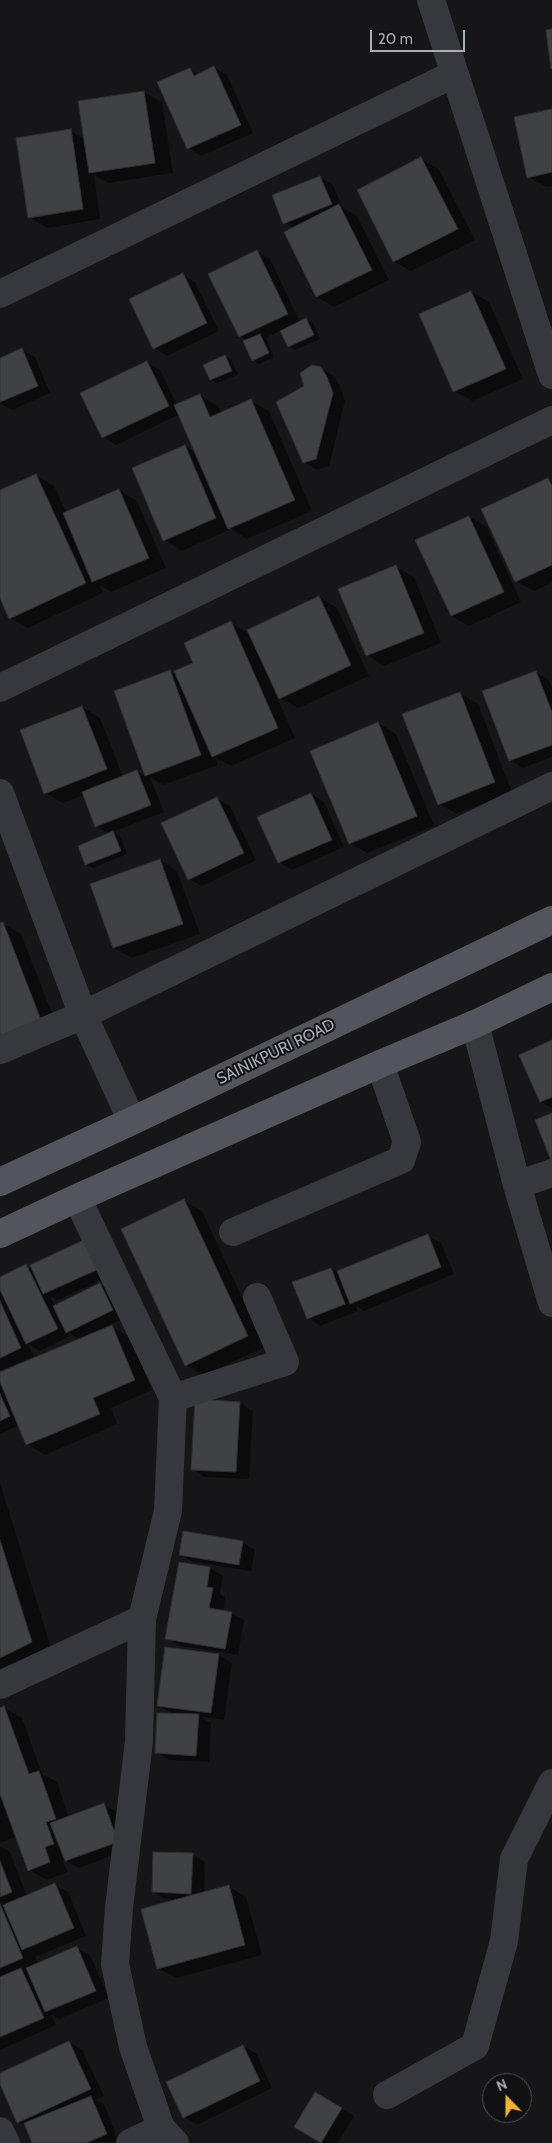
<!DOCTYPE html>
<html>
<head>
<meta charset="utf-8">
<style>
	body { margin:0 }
	#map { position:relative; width:552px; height:2143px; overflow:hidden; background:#161618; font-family:Cabin,sans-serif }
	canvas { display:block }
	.north { position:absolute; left:482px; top:2073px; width:50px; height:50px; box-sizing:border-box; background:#111113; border:1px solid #4d4f55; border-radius:50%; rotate:338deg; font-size:14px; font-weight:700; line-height:20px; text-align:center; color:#a8adb8 }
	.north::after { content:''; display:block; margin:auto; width:18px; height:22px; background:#f2b134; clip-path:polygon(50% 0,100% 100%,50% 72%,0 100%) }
	.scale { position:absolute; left:370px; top:30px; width:95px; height:22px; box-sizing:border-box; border:2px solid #a8adb8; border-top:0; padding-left:6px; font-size:15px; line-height:18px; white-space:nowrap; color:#a8adb8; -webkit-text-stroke:4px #111113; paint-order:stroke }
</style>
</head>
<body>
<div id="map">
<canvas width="552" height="2143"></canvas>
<div class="north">N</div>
<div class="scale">20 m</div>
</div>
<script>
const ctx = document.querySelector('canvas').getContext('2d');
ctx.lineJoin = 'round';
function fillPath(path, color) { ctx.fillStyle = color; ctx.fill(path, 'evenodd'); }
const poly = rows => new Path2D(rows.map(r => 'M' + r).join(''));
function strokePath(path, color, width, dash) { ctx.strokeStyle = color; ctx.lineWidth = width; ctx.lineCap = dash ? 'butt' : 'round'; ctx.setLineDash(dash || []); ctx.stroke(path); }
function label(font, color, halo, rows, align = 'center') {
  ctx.font = font + ' Cabin,sans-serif'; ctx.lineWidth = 4; ctx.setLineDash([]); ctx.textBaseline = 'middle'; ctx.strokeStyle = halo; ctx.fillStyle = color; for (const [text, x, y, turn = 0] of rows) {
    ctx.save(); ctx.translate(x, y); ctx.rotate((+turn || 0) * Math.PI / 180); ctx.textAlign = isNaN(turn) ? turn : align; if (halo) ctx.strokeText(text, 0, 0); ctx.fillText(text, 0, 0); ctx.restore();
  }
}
fillPath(poly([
	[214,68,227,75,253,133,201,156,188,148,190,69,199,75],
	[144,92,162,102,173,173,108,183,94,175,100,219,47,228,29,217,71,131,85,139],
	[552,110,552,186,546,187,529,177],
	[421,159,439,169,475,240,411,271,393,261],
	[320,177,333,185,342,207,357,216,389,280,334,307,317,297,294,228,284,223],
	[257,251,270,259,300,322,306,320,313,323,320,339,295,350,289,346,281,330,266,338,274,357,259,364,253,360,247,340,240,336,210,274],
	[183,275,195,282,219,331,167,356,154,348],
	[471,292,489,302,523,379,472,401,454,391],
	[22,350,35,357,50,393,12,410,0,403,0,359],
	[225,356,231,360,238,375,217,383,211,380],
	[147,362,160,370,177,405,200,395,218,406,222,414,251,401,269,411,312,511,247,539,231,529,182,551,164,540,185,446,196,453,180,414,116,445,103,437],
	[321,368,334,376,340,386,345,401,329,466,317,470,304,462,305,387],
	[36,475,54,486,67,513,119,490,137,501,166,568,111,592,100,585,103,593,28,628,10,618,0,595,0,492],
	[548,479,552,482,552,583,534,591,516,581],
	[469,517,487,527,521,602,469,626,451,616],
	[396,567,414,577,441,643,384,666,367,655],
	[319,597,337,608,369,676,298,708,280,698,277,690,274,691,295,738,231,766,215,757,218,765,163,785,150,777,164,812,112,832,120,836,127,854,93,868,86,864,110,834,96,826,84,795,63,803,45,793,82,707,100,718,123,777,137,771,146,777,115,692,170,672,178,676,194,664,231,623,250,634],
	[536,672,549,680,552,688,552,757,523,768,510,760],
	[460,693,478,704,512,792,457,814,439,804],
	[378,723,396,734,434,826,367,853,350,843],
	[311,794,324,802,344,847,292,870,279,862],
	[217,798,230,806,256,860,202,886,189,879],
	[160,860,177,871,200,934,132,958,114,948,92,884],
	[3,924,21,934,59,1031,0,1054,0,925],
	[552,1042,552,1108,541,1102],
	[184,1201,202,1211,265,1347,204,1375,186,1365],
	[428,1236,441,1243,454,1274,364,1311,356,1306,358,1311,320,1326,308,1318,331,1269,337,1272],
	[88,1240,113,1275,57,1300,50,1296,55,1306,100,1285,113,1292,125,1318,105,1327,106,1329,112,1327,130,1337,152,1390,111,1408,117,1424,45,1455,27,1444,19,1425,0,1434,0,1383,2,1385,0,1373,80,1340,68,1332,70,1336,40,1351,28,1344,34,1356,0,1371,0,1279,25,1266,34,1271],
	[240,1403,253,1411,249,1479,205,1477,192,1469],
	[0,1483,53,1654,0,1680],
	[242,1542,255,1550,251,1571,193,1562,180,1554],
	[180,1564,210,1568,223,1576,220,1594,225,1597,223,1612,231,1613,244,1620,238,1655,180,1646,167,1638],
	[166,1648,219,1655,232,1663,224,1720,200,1717,211,1723,209,1762,169,1760,156,1752,175,1715,158,1705],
	[4,1708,22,1718,42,1774,57,1782,69,1818,104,1805,117,1812,130,1849,79,1868,62,1859,68,1872,47,1880,29,1870,17,1836,0,1843,0,1709],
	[0,1846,10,1852,27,1896,55,1885,68,1892,86,1936,35,1957,38,1964,77,1948,90,1955,109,1998,59,2019,51,2014,56,2025,0,2050],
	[192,1854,205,1862,204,1893,228,1886,246,1897,262,1955,176,1978,158,1968,178,1900,166,1899,153,1892],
	[69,2042,82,2050,104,2096,96,2100,104,2104,119,2142,34,2143,27,2127,18,2122,0,2081,0,2074],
	[243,2046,256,2053,272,2088,197,2125,184,2117],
	[315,2094,354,2116,338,2143,322,2143,295,2127]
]), '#0007');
const building = poly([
	[552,29,552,68,551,69,546,30,552,29],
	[214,66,241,125,187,149,157,82,190,68,194,76,214,66],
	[144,91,155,163,89,173,78,101,144,91],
	[552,109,552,172,527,178,514,117,552,109],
	[71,129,83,209,28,218,16,138,71,129],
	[421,157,458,229,393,262,357,190,421,157],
	[320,176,332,204,283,224,272,195,320,176],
	[339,204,372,270,316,297,284,232,339,204],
	[257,250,288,314,239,337,208,274,257,250],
	[183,273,207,323,153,349,129,299,183,273],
	[471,291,506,369,453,392,419,314,471,291],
	[306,318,314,335,288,347,280,331,306,318],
	[260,334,269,353,252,361,243,341,260,334],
	[22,348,38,386,0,402,0,358,22,348],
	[225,355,232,371,210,380,203,365,225,355],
	[147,361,169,406,102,438,80,393,147,361],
	[312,365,321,367,327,377,333,393,316,459,303,463,276,402,304,386,300,373,312,365],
	[200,394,210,417,251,399,295,500,228,529,174,405,200,394],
	[185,445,216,518,163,541,132,468,185,445],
	[36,474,86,583,9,619,0,598,0,490,36,474],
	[548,478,552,486,552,565,515,582,481,509,548,478],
	[119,489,149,558,92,582,63,513,119,489],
	[469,516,504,592,451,616,415,540,469,516],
	[396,565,424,633,366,656,338,589,396,565],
	[319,596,351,665,279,699,247,630,319,596],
	[231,621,278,728,212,757,174,671,193,663,184,643,231,621],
	[170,670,201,755,145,776,114,691,170,670],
	[536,671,552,712,552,745,509,761,482,691,536,671],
	[460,692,495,782,438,805,402,714,460,692],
	[82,706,107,769,44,794,20,730,82,706],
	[378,722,417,816,349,844,310,751,378,722],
	[137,770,151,805,95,827,82,792,137,770],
	[311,793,332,840,278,863,257,817,311,793],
	[217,797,244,853,188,880,161,823,217,797],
	[113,831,121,851,85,865,78,846,113,831],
	[160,859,183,924,113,948,90,884,160,859],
	[3,922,41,1020,0,1037,0,923,3,922],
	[552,1040,552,1097,540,1102,519,1055,552,1040],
	[552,1113,552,1163,535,1120,552,1113],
	[184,1199,248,1336,185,1366,121,1229,184,1199],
	[428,1234,441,1267,350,1304,337,1271,428,1234],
	[88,1238,101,1268,43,1294,30,1265,88,1238],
	[26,1264,58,1329,26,1344,0,1290,0,1277,26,1264],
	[331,1268,345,1304,307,1319,292,1282,331,1268],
	[100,1283,113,1310,66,1333,53,1306,100,1283],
	[0,1301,21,1348,0,1358,0,1301],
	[112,1325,135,1380,93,1398,100,1414,26,1445,0,1382,0,1372,112,1325],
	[0,1394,10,1416,0,1421,0,1394],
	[195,1399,240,1402,236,1472,191,1470,195,1399],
	[183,1531,243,1541,239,1565,179,1555,183,1531],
	[0,1540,32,1642,0,1658,0,1540],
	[179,1562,210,1567,207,1587,213,1588,209,1608,232,1612,225,1649,165,1639,179,1562],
	[165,1647,219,1654,211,1713,157,1706,165,1647],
	[4,1706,29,1774,39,1771,56,1819,46,1822,54,1844,45,1847,50,1862,28,1871,0,1794,0,1708,4,1706],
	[157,1713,199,1714,196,1756,155,1753,157,1713],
	[104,1803,118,1842,65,1861,50,1823,104,1803],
	[153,1852,193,1853,191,1894,152,1892,153,1852],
	[0,1861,12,1892,0,1897,0,1861],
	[55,1883,74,1928,22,1950,3,1905,55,1883],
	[229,1885,245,1945,157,1969,141,1909,229,1885],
	[0,1904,23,1958,0,1968,0,1904],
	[77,1946,96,1991,45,2012,26,1968,77,1946],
	[21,1968,44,2018,0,2037,0,1977,21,1968],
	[69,2041,91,2089,17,2123,0,2084,0,2073,69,2041],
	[243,2045,260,2081,183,2118,166,2082,243,2045],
	[315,2092,342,2108,321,2143,294,2127,315,2092],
	[91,2096,107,2134,86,2143,32,2143,24,2123,91,2096]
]);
fillPath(building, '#404145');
strokePath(building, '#303034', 1);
strokePath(poly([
	[431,0,552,375],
	[0,294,454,74],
	[0,688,552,420],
	[0,793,83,1015,132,1121],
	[475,1024,517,1185,552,1303],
	[0,1050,83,1015,552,786],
	[517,1185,552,1173],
	[77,1198,173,1398,168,1511,142,1619,139,1741,119,1908,115,1964,133,2047,161,2128,175,2143],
	[233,1232,401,1160,407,1142,380,1064],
	[173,1398,285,1362,257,1297],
	[0,1685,142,1619],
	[387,2095,475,2046,504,1941,514,1859,552,1783],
	[0,2131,6,2143],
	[130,2143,161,2128]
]), '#37383d', 28);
strokePath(poly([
	[0,1182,132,1121,552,920],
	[0,1234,77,1198,380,1064,475,1024,552,987]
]), '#53555c', 28);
label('16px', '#a8adb8', '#111113', [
	["SAINIKPURI ROAD",276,1052,-26]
]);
</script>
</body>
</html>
